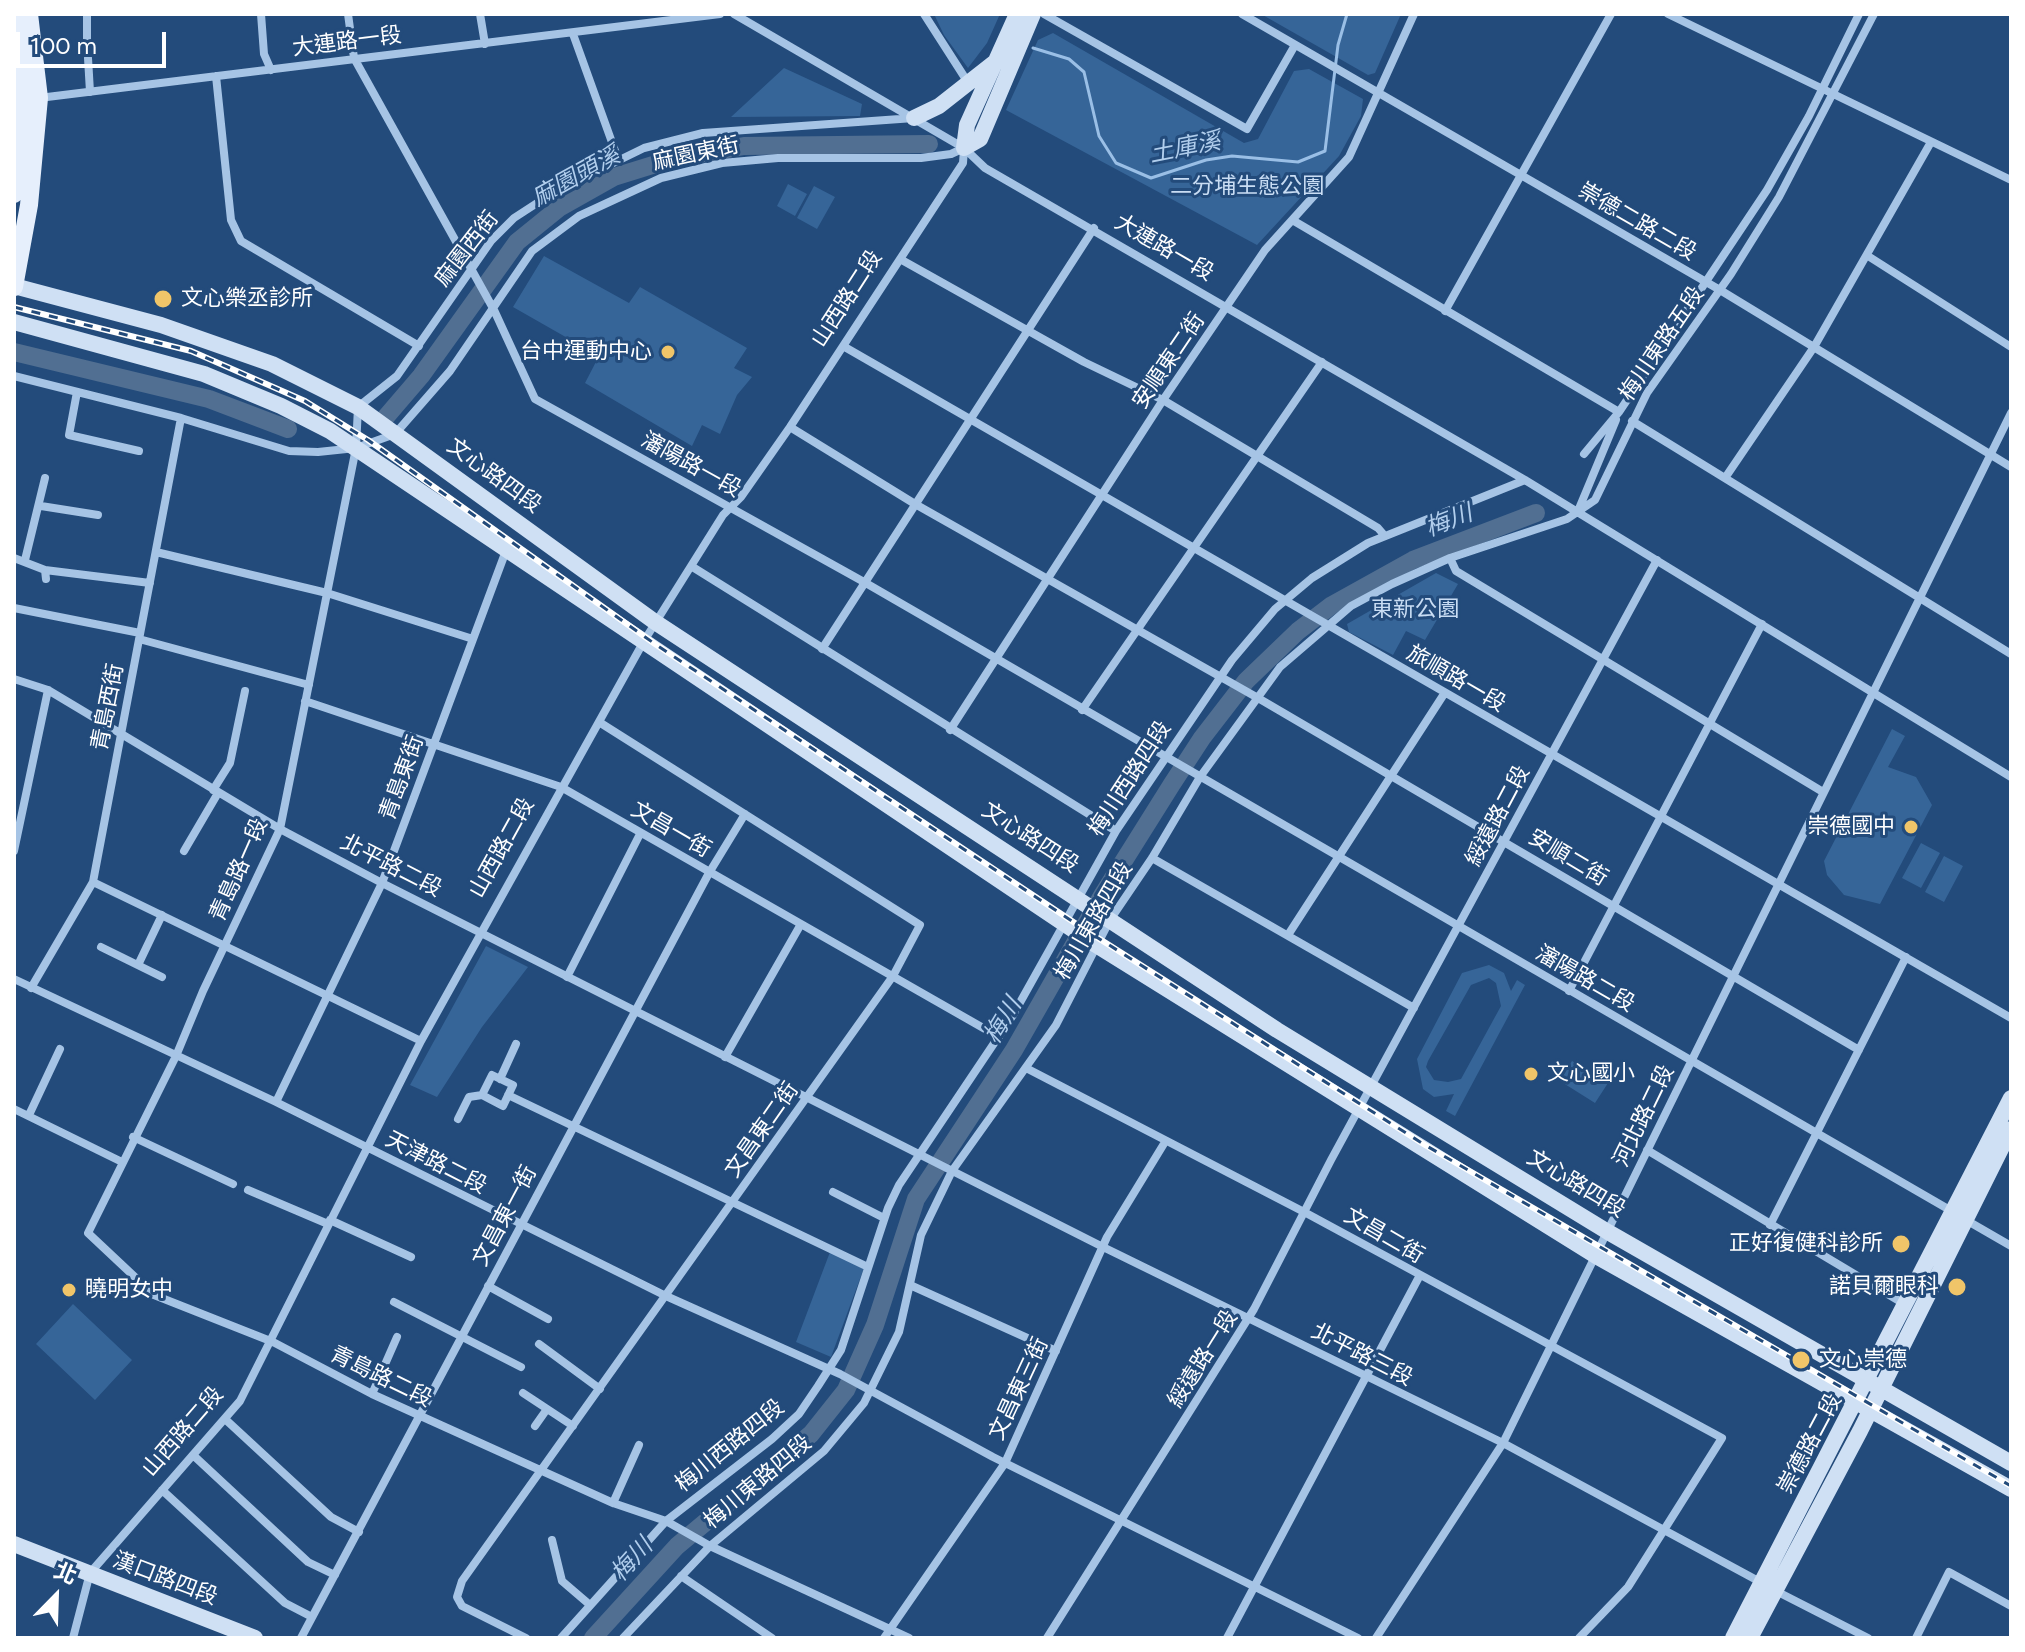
<!DOCTYPE html>
<html>
<head>
<meta charset="utf-8">
<style>
	body { margin:0 }
	#map { position:relative; width:2025px; height:1652px; overflow:hidden; background:#234b7b; font-family:Figtree,"Noto Sans TC",sans-serif }
	canvas { display:block }
	.frame { position:absolute; inset:0; border:16px solid #fff; pointer-events:none }
	.north { position:absolute; left:16px; top:1556px; width:80px; height:80px; -webkit-text-stroke:6px #234b7b; paint-order:stroke; rotate:23deg; font-size:22px; font-weight:700; line-height:32px; text-align:center; color:#fff }
	.north::after { content:''; display:block; margin:auto; width:28px; height:36px; background:#fff; clip-path:polygon(50% 0,100% 100%,50% 72%,0 100%) }
	.scale { position:absolute; left:16px; top:32px; width:150px; height:36px; box-sizing:border-box; border:4px solid #fff; border-top:0; padding-left:10px; font-size:24px; line-height:28px; white-space:nowrap; color:#fff; -webkit-text-stroke:6px #234b7b; paint-order:stroke }
</style>
</head>
<body>
<div id="map">
<canvas width="2025" height="1652"></canvas>
<div class="frame"></div>
<div class="north">北</div>
<div class="scale">100 m</div>
</div>
<script>
const ctx = document.querySelector('canvas').getContext('2d');
ctx.lineJoin = 'round';
function fillPath(path, color) { ctx.fillStyle = color; ctx.fill(path, 'evenodd'); }
const poly = rows => new Path2D(rows.map(r => 'M' + r).join(''));
function strokePath(path, color, width, dash) { ctx.strokeStyle = color; ctx.lineWidth = width; ctx.lineCap = dash ? 'butt' : 'round'; ctx.setLineDash(dash || []); ctx.stroke(path); }
function label(font, color, halo, rows, align = 'center') {
  ctx.font = font + ' Figtree,"Noto Sans TC",sans-serif'; ctx.lineWidth = 6; ctx.setLineDash([]); ctx.textBaseline = 'middle'; ctx.strokeStyle = halo; ctx.fillStyle = color; for (const [text, x, y, turn = 0] of rows) {
    ctx.save(); ctx.translate(x, y); ctx.rotate((+turn || 0) * Math.PI / 180); ctx.textAlign = isNaN(turn) ? turn : align; if (halo) ctx.strokeText(text, 0, 0); ctx.fillText(text, 0, 0); ctx.restore();
  }
}
fillPath(poly([
	[934,14,1000,14,987,43,968,68,944,35],
	[1261,14,1401,14,1375,73,1368,75],
	[1053,33,1244,143,1258,139,1294,71,1309,69,1363,99,1361,116,1339,156,1257,245,1006,110,1038,40],
	[784,68,862,104,860,116,731,117],
	[788,184,807,194,795,216,777,206],
	[814,186,835,197,817,229,797,218],
	[544,256,629,303,640,287,747,348,734,368,752,377,737,395,720,434,702,425,692,446,585,383,599,356,513,307],
	[1436,573,1458,584,1425,640,1406,631,1393,655,1349,632,1347,624],
	[1892,729,1905,736,1888,767,1916,777,1932,805,1880,904,1844,895,1827,875,1824,861],
	[1921,843,1940,853,1921,888,1902,878],
	[1944,856,1963,866,1944,902,1925,892],
	[486,946,528,967,482,1027,437,1097,410,1085],
	[1489,965,1504,973,1511,991,1517,980,1525,985,1455,1116,1446,1111,1454,1094,1434,1097,1423,1089,1417,1059,1462,973],
	[1489,978,1496,983,1501,1006,1461,1079,1448,1082,1434,1080,1426,1067,1428,1061,1471,985],
	[1572,1061,1608,1083,1595,1103,1560,1081],
	[830,1252,864,1268,831,1357,796,1342],
	[73,1304,132,1360,95,1400,36,1344]
]), '#366598');
strokePath(poly([
	[1033,48,1069,59,1084,72,1099,136,1116,163,1151,178,1206,160,1232,156,1298,162,1325,151,1338,45,1347,14]
]), '#9abfe6', 3);
strokePath(poly([
	[14,352,209,399,288,429],
	[385,418,421,376,517,242,559,208,614,177,672,159,744,146,929,144],
	[593,1638,677,1546,811,1434,846,1390,875,1325,916,1199,1014,1050,1103,894,1172,784,1202,738,1246,681,1298,631,1332,605,1413,560,1536,513]
]), '#516f92', 18);
strokePath(poly([
	[87,14,87,48],
	[261,14,264,54,271,70],
	[348,14,354,58,494,310,535,399,864,582,1955,1213],
	[480,14,485,44],
	[734,14,964,148,985,168,1525,480,2011,777],
	[924,14,967,81],
	[1044,14,1247,129,1295,45],
	[1242,14,1720,290,2011,467],
	[1668,14,2011,180],
	[573,34,618,159],
	[88,58,90,92],
	[216,76,231,220,241,241,419,346],
	[39,98,720,14],
	[1294,221,1619,412],
	[1868,256,2011,347],
	[900,259,1084,362,1163,400,1378,528,1384,535],
	[1445,311,1611,14],
	[843,346,2011,1018],
	[14,376,181,418,289,451,318,452,356,448,395,434,450,371,532,251,579,216,661,178,722,163,778,158,921,158,951,154,964,148],
	[77,392,69,435,139,451],
	[1632,421,2011,654],
	[790,427,915,504,1258,698,1859,1050],
	[1584,454,1619,412,1767,190,1809,116,1859,14],
	[1725,478,1814,347,1931,142],
	[41,506,98,515],
	[1578,511,1616,420],
	[156,552,327,593,473,639],
	[14,558,45,570,46,579],
	[1450,558,1456,571,1823,792],
	[25,560,45,478],
	[691,566,1116,831],
	[45,570,150,583],
	[14,608,140,633],
	[139,639,309,685],
	[822,649,1094,228],
	[14,679,48,690,280,829,382,883,1103,1247,1503,1443,1764,1584],
	[305,701,561,787,999,1037],
	[1082,710,1322,362],
	[950,730,1163,400,1265,250,1349,157,1414,14],
	[213,790,230,763,245,691],
	[14,851,48,690],
	[184,851,218,793],
	[1152,858,1414,1008],
	[93,882,421,1041],
	[1288,935,1444,694],
	[101,947,162,977],
	[138,965,162,915],
	[567,977,640,834],
	[14,979,276,1102,666,1296,840,1374,993,1457,1358,1638],
	[31,988,93,882,181,418],
	[1569,991,1762,624],
	[725,1057,801,924],
	[1026,1068,1306,1213,1722,1438,1628,1587,1579,1638],
	[500,1079,516,1044],
	[508,1095,868,1267],
	[276,1102,382,883,507,548],
	[14,1109,122,1162],
	[29,1115,60,1049],
	[458,1119,469,1097,482,1095,492,1075,513,1085,503,1106,482,1095],
	[133,1137,233,1184],
	[1647,1150,1906,1305],
	[248,1190,328,1224],
	[833,1192,884,1218],
	[330,1220,411,1257],
	[1966,1220,2011,1246],
	[1770,1225,1906,957],
	[910,1285,1056,1351],
	[488,1286,548,1319],
	[394,1302,521,1367],
	[539,1344,600,1389],
	[523,1393,573,1426],
	[372,1394,397,1337],
	[225,1419,331,1517,359,1532],
	[535,1426,547,1409],
	[193,1455,308,1562,335,1575],
	[162,1490,285,1603,312,1617],
	[613,1503,639,1445],
	[552,1540,562,1581,590,1605],
	[681,1576,772,1638],
	[1776,1591,1868,1638],
	[73,1638,90,1573,240,1401,421,1041,644,641,723,515,741,497,790,427,963,163,964,149],
	[301,1638,709,873,745,814],
	[526,1638,462,1606,457,1597,462,1581,893,976,920,925,599,722],
	[561,1638,666,1521,772,1439,799,1414,818,1386,841,1350,888,1208,899,1185,1013,1015,1116,831,1232,660,1275,609,1312,578,1368,543,1525,480],
	[623,1638,710,1546,824,1451,864,1403,899,1332,921,1235,952,1171,1056,1025,1110,920,1152,858,1200,777,1280,667,1351,606,1392,584,1450,558,1567,519,1595,500,1647,393,1731,274,1779,197,1874,14],
	[884,1638,1005,1463,1107,1237,1165,1142],
	[909,1638,710,1546,666,1521,613,1503,372,1394,273,1342,154,1295,88,1233,176,1056,203,991,280,829,356,448,358,407,397,376,491,241,514,218,554,192,644,148,703,133,914,118],
	[1047,1638,1254,1309,1331,1160,1657,560],
	[1227,1638,1419,1277],
	[1376,1638,1503,1443,2011,413],
	[1916,1638,1949,1572,2011,1606]
]), '#a6c4e5', 8);
strokePath(poly([
	[914,118,939,106,995,62],
	[964,148,980,139,983,132,1033,14],
	[964,148,967,125,1017,14],
	[14,286,161,325,272,364,358,407,655,622,1277,1030,1608,1232,2011,1463],
	[14,322,204,374,281,406,330,431,1096,945,1596,1256,2011,1489],
	[14,1544,255,1638],
	[1733,1638,2011,1098],
	[1750,1638,1860,1431,2011,1129]
]), '#cfe0f4', 16);
strokePath(poly([
	[14,21,23,59,25,99,14,194],
	[14,287,29,205,39,98,29,14]
]), '#e6effc', 18);
const rail = poly([
	[14,307,191,351,305,401,368,440,655,644,1087,931,1425,1145,2011,1486]
]);
strokePath(rail, '#fff', 6);
strokePath(rail, '#234b7b', 3, [9]);
for (const [x, y, r, color] of [
	[163,299,10,"#f0c569"],
	[668,352,8,"#f0c569"],
	[1911,827,8,"#f0c569"],
	[1531,1074,8,"#f0c569"],
	[1901,1244,10,"#f0c569"],
	[1957,1287,10,"#f0c569"],
	[69,1290,8,"#f0c569"],
	[1801,1360,10,"#f0c569"]
]) { const dot = new Path2D(); dot.arc(x, y, r, 0, 2 * Math.PI); ctx.fillStyle = color; ctx.fill(dot); strokePath(dot, '#234b7b', 3); }
label('22px', '#fff', '#234b7b', [
	["大連路一段",347,42,-7],
	["麻園東街",696,154,-12],
	["崇德二路二段",1637,222,30],
	["大連路一段",1164,248,30],
	["麻園西街",467,249,-52],
	["山西路二段",847,299,-57],
	["梅川東路五段",1662,344,-56],
	["安順東二街",1169,361,-56],
	["瀋陽路一段",691,465,29],
	["文心路四段",494,476,36],
	["旅順路一段",1456,679,30],
	["青島西街",108,707,-79],
	["青島東街",402,778,-70],
	["梅川西路四段",1130,779,-57],
	["綏遠路二段",1498,816,-62],
	["文昌一街",671,830,30],
	["文心路四段",1030,838,33],
	["山西路二段",502,848,-61],
	["安順二街",1568,858,31],
	["北平路二段",391,866,27],
	["青島路一段",239,870,-66],
	["梅川東路四段",1094,921,-60],
	["瀋陽路二段",1585,979,30],
	["河北路二段",1644,1116,-64],
	["文昌東二街",762,1130,-55],
	["天津路二段",436,1163,27],
	["文心路四段",1576,1184,31],
	["文昌東一街",505,1216,-62],
	["文昌二街",1384,1236,30],
	["北平路三段",1362,1355,27],
	["綏遠路一段",1203,1359,-58],
	["青島路二段",381,1377,26],
	["文昌東三街",1019,1389,-65],
	["山西路二段",183,1432,-49],
	["崇德路二段",1810,1444,-62],
	["梅川西路四段",730,1446,-39],
	["梅川東路四段",758,1482,-40],
	["漢口路四段",165,1579,21]
]);
label('22px', '#c9ddf4', '#234b7b', [
	["二分埔生態公園",1247,187],
	["東新公園",1415,610]
]);
label('22px', '#fff', '#234b7b', [
	["文心樂丞診所",181,299],
	["台中運動中心",652,352,"right"],
	["崇德國中",1895,827,"right"],
	["文心國小",1547,1074],
	["正好復健科診所",1883,1244,"right"],
	["諾貝爾眼科",1939,1287,"right"],
	["曉明女中",85,1290],
	["文心崇德",1819,1360]
], 'left');
label('italic 24px', '#b1ceed', '#234b7b', [
	["土庫溪",1185,148,-11],
	["麻園頭溪",576,177,-29],
	["梅川",1449,521,-21],
	["梅川",1003,1021,-59],
	["梅川",632,1560,-48]
]);
</script>
</body>
</html>
